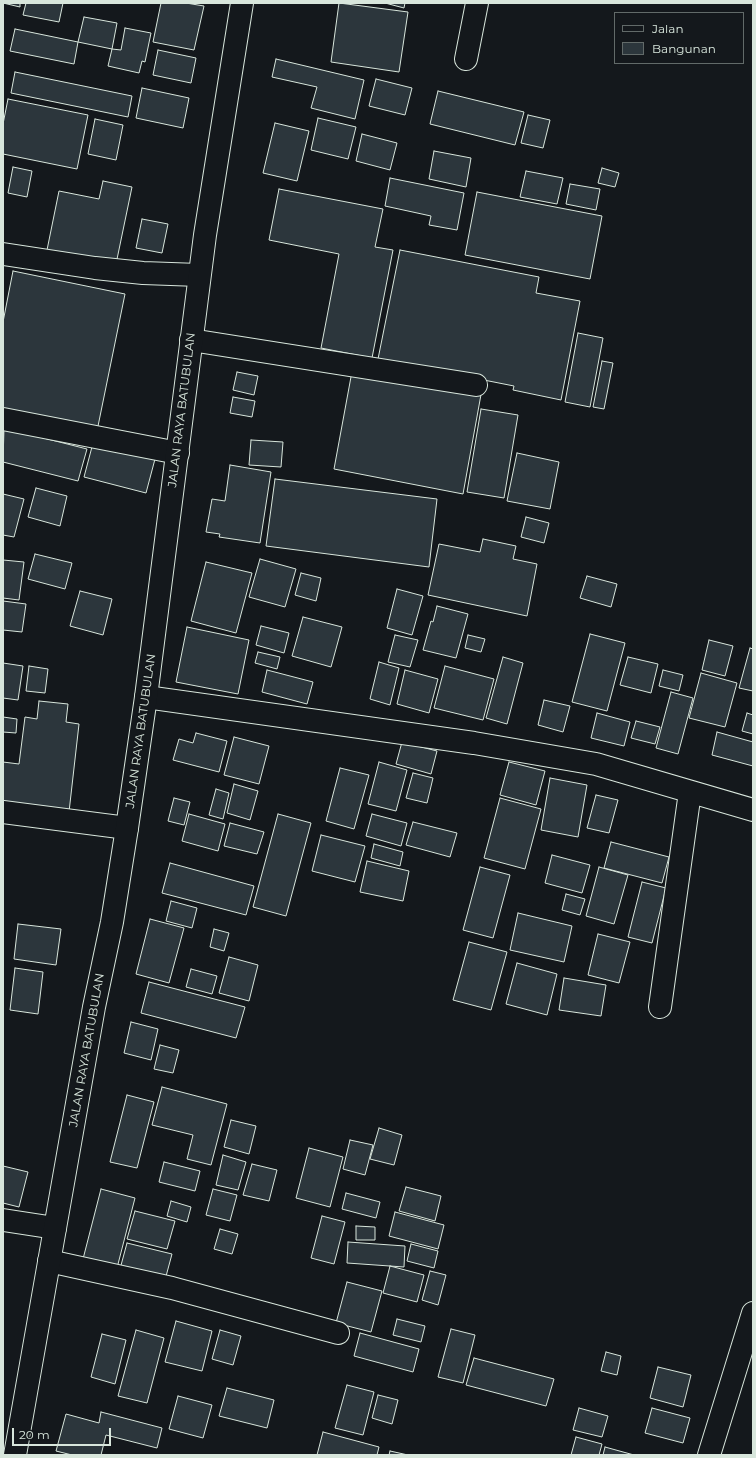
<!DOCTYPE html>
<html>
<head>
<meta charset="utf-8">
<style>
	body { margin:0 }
	#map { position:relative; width:756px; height:1458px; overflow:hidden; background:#14181c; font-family:Montserrat,sans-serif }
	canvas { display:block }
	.frame { position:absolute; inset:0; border:4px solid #d8e6dc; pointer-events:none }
	.legend { position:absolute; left:614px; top:12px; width:130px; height:52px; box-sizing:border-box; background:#14181c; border:1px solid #626a69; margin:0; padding:5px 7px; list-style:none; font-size:12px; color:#d8e6dc }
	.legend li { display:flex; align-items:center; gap:8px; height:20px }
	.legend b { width:20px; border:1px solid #626a69 }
	.scale { position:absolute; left:12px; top:1428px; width:99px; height:18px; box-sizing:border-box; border:2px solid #d8e6dc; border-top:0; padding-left:5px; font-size:12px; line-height:14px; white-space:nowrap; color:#d8e6dc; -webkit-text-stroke:3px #14181c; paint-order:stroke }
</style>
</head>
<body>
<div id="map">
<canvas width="756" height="1458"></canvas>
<div class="frame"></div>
<ul class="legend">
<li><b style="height:5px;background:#14181c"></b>Jalan</li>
<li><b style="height:11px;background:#2c363c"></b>Bangunan</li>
</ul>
<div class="scale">20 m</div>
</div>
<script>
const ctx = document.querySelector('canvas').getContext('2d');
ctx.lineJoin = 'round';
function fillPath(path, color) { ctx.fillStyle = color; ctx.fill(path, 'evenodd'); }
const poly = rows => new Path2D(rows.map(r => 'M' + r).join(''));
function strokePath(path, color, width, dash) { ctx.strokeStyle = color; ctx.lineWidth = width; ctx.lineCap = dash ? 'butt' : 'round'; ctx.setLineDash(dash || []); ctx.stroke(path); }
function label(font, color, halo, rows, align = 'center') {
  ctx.font = font + ' Montserrat,sans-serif'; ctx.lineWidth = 3; ctx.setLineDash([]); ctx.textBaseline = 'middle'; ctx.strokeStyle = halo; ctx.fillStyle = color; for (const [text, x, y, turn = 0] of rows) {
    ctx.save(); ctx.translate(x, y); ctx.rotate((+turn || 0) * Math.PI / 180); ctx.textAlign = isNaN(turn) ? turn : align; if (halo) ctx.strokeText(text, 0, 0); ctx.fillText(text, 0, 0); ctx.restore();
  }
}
const building = poly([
	[3,3,20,3,20,7,3,3],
	[26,3,63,3,59,22,23,15,26,3],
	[161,3,186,3,204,6,194,50,153,42,161,3],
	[339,3,408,12,399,72,331,62,339,3],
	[385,3,405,3,404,8,385,3],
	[84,17,117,23,112,49,78,42,84,17],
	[125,28,151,33,145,62,142,61,139,73,108,66,112,49,121,50,125,28],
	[15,29,78,42,74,64,10,51,15,29],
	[158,50,196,58,191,83,153,75,158,50],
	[276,59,364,80,355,119,311,108,317,87,272,77,276,59],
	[15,72,132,96,128,117,11,93,15,72],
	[376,79,412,88,405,115,369,106,376,79],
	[142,88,189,98,183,128,136,118,142,88],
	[438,91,524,112,515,145,430,124,438,91],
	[8,99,88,115,77,169,3,154,3,124,8,99],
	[528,115,550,120,543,148,521,143,528,115],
	[318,118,356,127,348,159,311,150,318,118],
	[95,119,123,125,116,160,88,154,95,119],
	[275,123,309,131,297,181,263,173,275,123],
	[362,134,397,143,390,170,356,161,362,134],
	[434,151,471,158,466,187,429,179,434,151],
	[13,167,32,171,27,197,8,193,13,167],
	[602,168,619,173,615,187,598,183,602,168],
	[526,171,563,178,557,204,520,197,526,171],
	[390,178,464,193,457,230,429,225,431,216,385,206,390,178],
	[103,181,132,187,116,264,47,250,59,191,99,199,103,181],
	[570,184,600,189,596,210,566,204,570,184],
	[279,189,383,209,375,247,393,250,372,358,321,348,339,254,269,240,279,189],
	[477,192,602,216,590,279,465,255,477,192],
	[142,219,168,224,162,253,136,248,142,219],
	[400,250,539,277,536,293,580,301,561,400,513,390,514,386,378,359,400,250],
	[13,271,125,294,97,431,3,412,3,322,13,271],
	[578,333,603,338,590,407,565,402,578,333],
	[602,361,613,363,604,409,593,407,602,361],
	[353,366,482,389,463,494,334,469,353,366],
	[237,372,258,376,254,395,233,390,237,372],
	[233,397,255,401,252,417,230,413,233,397],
	[481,409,518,415,504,498,467,492,481,409],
	[4,428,87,449,78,481,3,462,4,428],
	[251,440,283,442,281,467,249,465,251,440],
	[93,443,155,459,146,493,84,477,93,443],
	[517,453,559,462,550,509,507,501,517,453],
	[230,465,271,472,260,543,219,537,220,534,206,532,212,499,225,501,230,465],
	[275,479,437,499,429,567,266,546,275,479],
	[36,488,67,496,60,526,28,517,36,488],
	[3,494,24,499,14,537,3,535,3,494],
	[526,517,549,523,544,543,521,537,526,517],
	[483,539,516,546,513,559,537,564,527,616,428,595,439,544,480,552,483,539],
	[35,554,72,563,65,589,28,579,35,554],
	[260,559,296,569,285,607,249,597,260,559],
	[3,560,24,562,19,600,3,598,3,560],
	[206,562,252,573,236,633,191,621,206,562],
	[301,573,321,578,316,601,295,595,301,573],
	[587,576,617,584,611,607,580,598,587,576],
	[397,589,423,596,412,635,387,628,397,589],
	[80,591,112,599,103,635,70,626,80,591],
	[3,601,26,604,22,632,3,630,3,601],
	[437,606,468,614,456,658,423,650,431,621,433,622,437,606],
	[303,617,342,627,331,667,292,656,303,617],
	[261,626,289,633,284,653,256,645,261,626],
	[187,627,249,640,238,694,176,682,187,627],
	[590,634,625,643,607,711,572,702,590,634],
	[395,635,418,640,410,667,388,662,395,635],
	[468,635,485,639,481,652,465,648,468,635],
	[709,640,733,646,725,676,702,670,709,640],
	[750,648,753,649,753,691,739,688,750,648],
	[258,652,280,657,277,669,255,663,258,652],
	[503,657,523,663,507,724,486,718,503,657],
	[628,657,658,664,651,693,620,685,628,657],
	[379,662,399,668,390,705,370,699,379,662],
	[3,663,23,666,18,700,3,698,3,663],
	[29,666,48,669,45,693,26,691,29,666],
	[445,666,494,679,483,720,434,708,445,666],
	[267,670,313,682,307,704,262,692,267,670],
	[405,670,438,679,429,713,397,704,405,670],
	[663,670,683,675,679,691,659,686,663,670],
	[701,673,737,683,725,727,689,718,701,673],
	[671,692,693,698,678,754,656,748,671,692],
	[544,700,570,706,563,732,538,725,544,700],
	[39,701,68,704,66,722,79,724,69,812,3,803,3,762,19,764,25,717,37,719,39,701],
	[597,713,630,722,624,746,591,738,597,713],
	[747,713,753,715,753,734,742,731,747,713],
	[3,717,17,719,16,733,3,732,3,717],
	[636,721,660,727,655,744,631,738,636,721],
	[717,732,753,742,753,766,712,755,717,732],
	[196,733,227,741,219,772,173,760,179,739,193,743,196,733],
	[234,737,269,746,259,784,224,775,234,737],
	[402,742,437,751,431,774,396,764,402,742],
	[379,762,407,770,396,811,368,804,379,762],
	[509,762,545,771,536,805,500,795,509,762],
	[340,768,369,775,354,829,326,821,340,768],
	[413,773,433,778,427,803,406,798,413,773],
	[550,778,587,785,578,837,541,830,550,778],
	[234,784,258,791,250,820,227,813,234,784],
	[216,789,229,793,223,819,209,815,216,789],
	[596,795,618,800,609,833,587,828,596,795],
	[174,798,190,802,184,825,168,821,174,798],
	[500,798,541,809,525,869,484,858,500,798],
	[189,814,225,824,218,851,182,841,189,814],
	[278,814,311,823,286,916,253,907,278,814],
	[372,814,407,823,401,846,366,836,372,814],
	[413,822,457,833,450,857,406,845,413,822],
	[230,823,264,832,257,854,224,846,230,823],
	[321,835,365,846,355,882,312,871,321,835],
	[611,842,669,857,662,883,604,868,611,842],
	[374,844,403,852,400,866,371,858,374,844],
	[552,855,590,865,582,893,545,883,552,855],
	[367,861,409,871,403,901,360,892,367,861],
	[170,863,254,886,246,915,162,893,170,863],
	[480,867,510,875,493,938,463,930,480,867],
	[599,867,628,875,614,924,586,916,599,867],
	[642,882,666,888,652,943,628,937,642,882],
	[566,894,585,899,580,915,562,910,566,894],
	[171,901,197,908,192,928,166,921,171,901],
	[518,913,572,926,564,962,510,950,518,913],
	[150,919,184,928,169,983,136,974,150,919],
	[18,924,61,929,56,965,14,959,18,924],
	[214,929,229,933,224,951,210,947,214,929],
	[598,934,630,942,619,983,588,975,598,934],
	[469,942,507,952,491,1010,453,1000,469,942],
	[229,957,258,965,249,1001,219,993,229,957],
	[517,963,557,974,547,1015,506,1004,517,963],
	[15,968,43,972,38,1014,10,1010,15,968],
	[191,969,217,976,212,994,186,987,191,969],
	[564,978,606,985,601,1016,559,1010,564,978],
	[149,982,245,1007,236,1038,141,1013,149,982],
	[131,1022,158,1029,151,1060,124,1053,131,1022],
	[160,1045,179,1050,173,1073,154,1069,160,1045],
	[162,1087,227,1104,211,1165,187,1159,193,1135,152,1125,162,1087],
	[127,1095,154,1102,137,1168,110,1162,127,1095],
	[231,1120,256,1126,249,1154,224,1147,231,1120],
	[379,1128,402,1135,394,1165,370,1159,379,1128],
	[350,1140,373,1145,365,1175,343,1169,350,1140],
	[309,1148,343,1157,330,1207,296,1198,309,1148],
	[223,1155,246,1162,238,1190,216,1185,223,1155],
	[164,1162,200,1171,195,1191,159,1182,164,1162],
	[252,1164,277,1170,269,1201,243,1195,252,1164],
	[3,1166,28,1172,19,1207,3,1203,3,1166],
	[406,1187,441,1196,435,1221,399,1211,406,1187],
	[101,1189,135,1198,117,1268,83,1259,101,1189],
	[213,1189,237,1195,230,1221,206,1215,213,1189],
	[346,1193,380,1202,376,1218,342,1209,346,1193],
	[171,1201,191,1207,187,1222,167,1216,171,1201],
	[135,1211,175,1221,167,1249,127,1239,135,1211],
	[395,1212,444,1225,438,1249,389,1236,395,1212],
	[322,1216,345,1222,334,1264,311,1258,322,1216],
	[356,1226,375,1227,375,1240,356,1240,356,1226],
	[220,1229,238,1234,232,1254,214,1249,220,1229],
	[348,1242,405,1246,404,1267,347,1263,348,1242],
	[127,1243,172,1254,165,1280,120,1269,127,1243],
	[411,1244,438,1251,434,1268,407,1261,411,1244],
	[390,1266,424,1275,417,1302,383,1293,390,1266],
	[430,1271,446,1275,438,1305,422,1300,430,1271],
	[347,1282,382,1291,371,1332,336,1323,347,1282],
	[397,1319,425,1326,421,1342,393,1335,397,1319],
	[176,1321,212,1331,202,1371,165,1362,176,1321],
	[451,1329,475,1335,463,1383,438,1377,451,1329],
	[136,1330,164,1338,147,1403,118,1396,136,1330],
	[220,1330,241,1336,233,1365,212,1359,220,1330],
	[360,1333,419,1349,413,1372,354,1356,360,1333],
	[102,1334,126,1340,115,1384,91,1377,102,1334],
	[606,1352,621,1356,617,1375,601,1371,606,1352],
	[474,1358,554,1379,546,1406,466,1385,474,1358],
	[658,1367,691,1375,683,1407,650,1398,658,1367],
	[347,1385,374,1392,363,1435,335,1428,347,1385],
	[227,1388,274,1400,267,1428,219,1416,227,1388],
	[378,1395,398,1400,392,1424,372,1418,378,1395],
	[178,1396,212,1405,203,1438,169,1429,178,1396],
	[579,1408,608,1416,602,1437,573,1430,579,1408],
	[652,1408,690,1418,683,1443,645,1433,652,1408],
	[101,1412,162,1428,157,1448,106,1435,101,1455,72,1455,56,1451,66,1414,99,1423,101,1412],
	[323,1432,379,1447,377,1455,317,1455,323,1432],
	[576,1437,602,1444,599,1455,571,1455,576,1437],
	[605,1447,634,1455,603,1455,605,1447],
	[390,1451,408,1455,389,1455,390,1451]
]);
fillPath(building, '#2c363c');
strokePath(building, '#d8e6dc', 1);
const minor = poly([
	[466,59,477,3],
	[3,254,95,268,143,273,199,275],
	[191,340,476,385],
	[3,419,178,453],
	[146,697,474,743,596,764,753,810],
	[3,812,127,828],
	[660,1007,690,792],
	[3,1220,55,1228],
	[49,1261,172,1288,338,1333],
	[709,1455,753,1313]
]);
const highway = poly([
	[15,1455,94,1007,112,922,127,828,146,697,205,235,242,3]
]);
strokePath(minor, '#d8e6dc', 24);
strokePath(highway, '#d8e6dc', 24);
strokePath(minor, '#14181c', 22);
strokePath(highway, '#14181c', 22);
label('12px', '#d8e6dc', '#14181c', [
	["JALAN RAYA BATUBULAN",182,410,-83],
	["JALAN RAYA BATUBULAN",141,731,-82],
	["JALAN RAYA BATUBULAN",87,1050,-80]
]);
</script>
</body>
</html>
